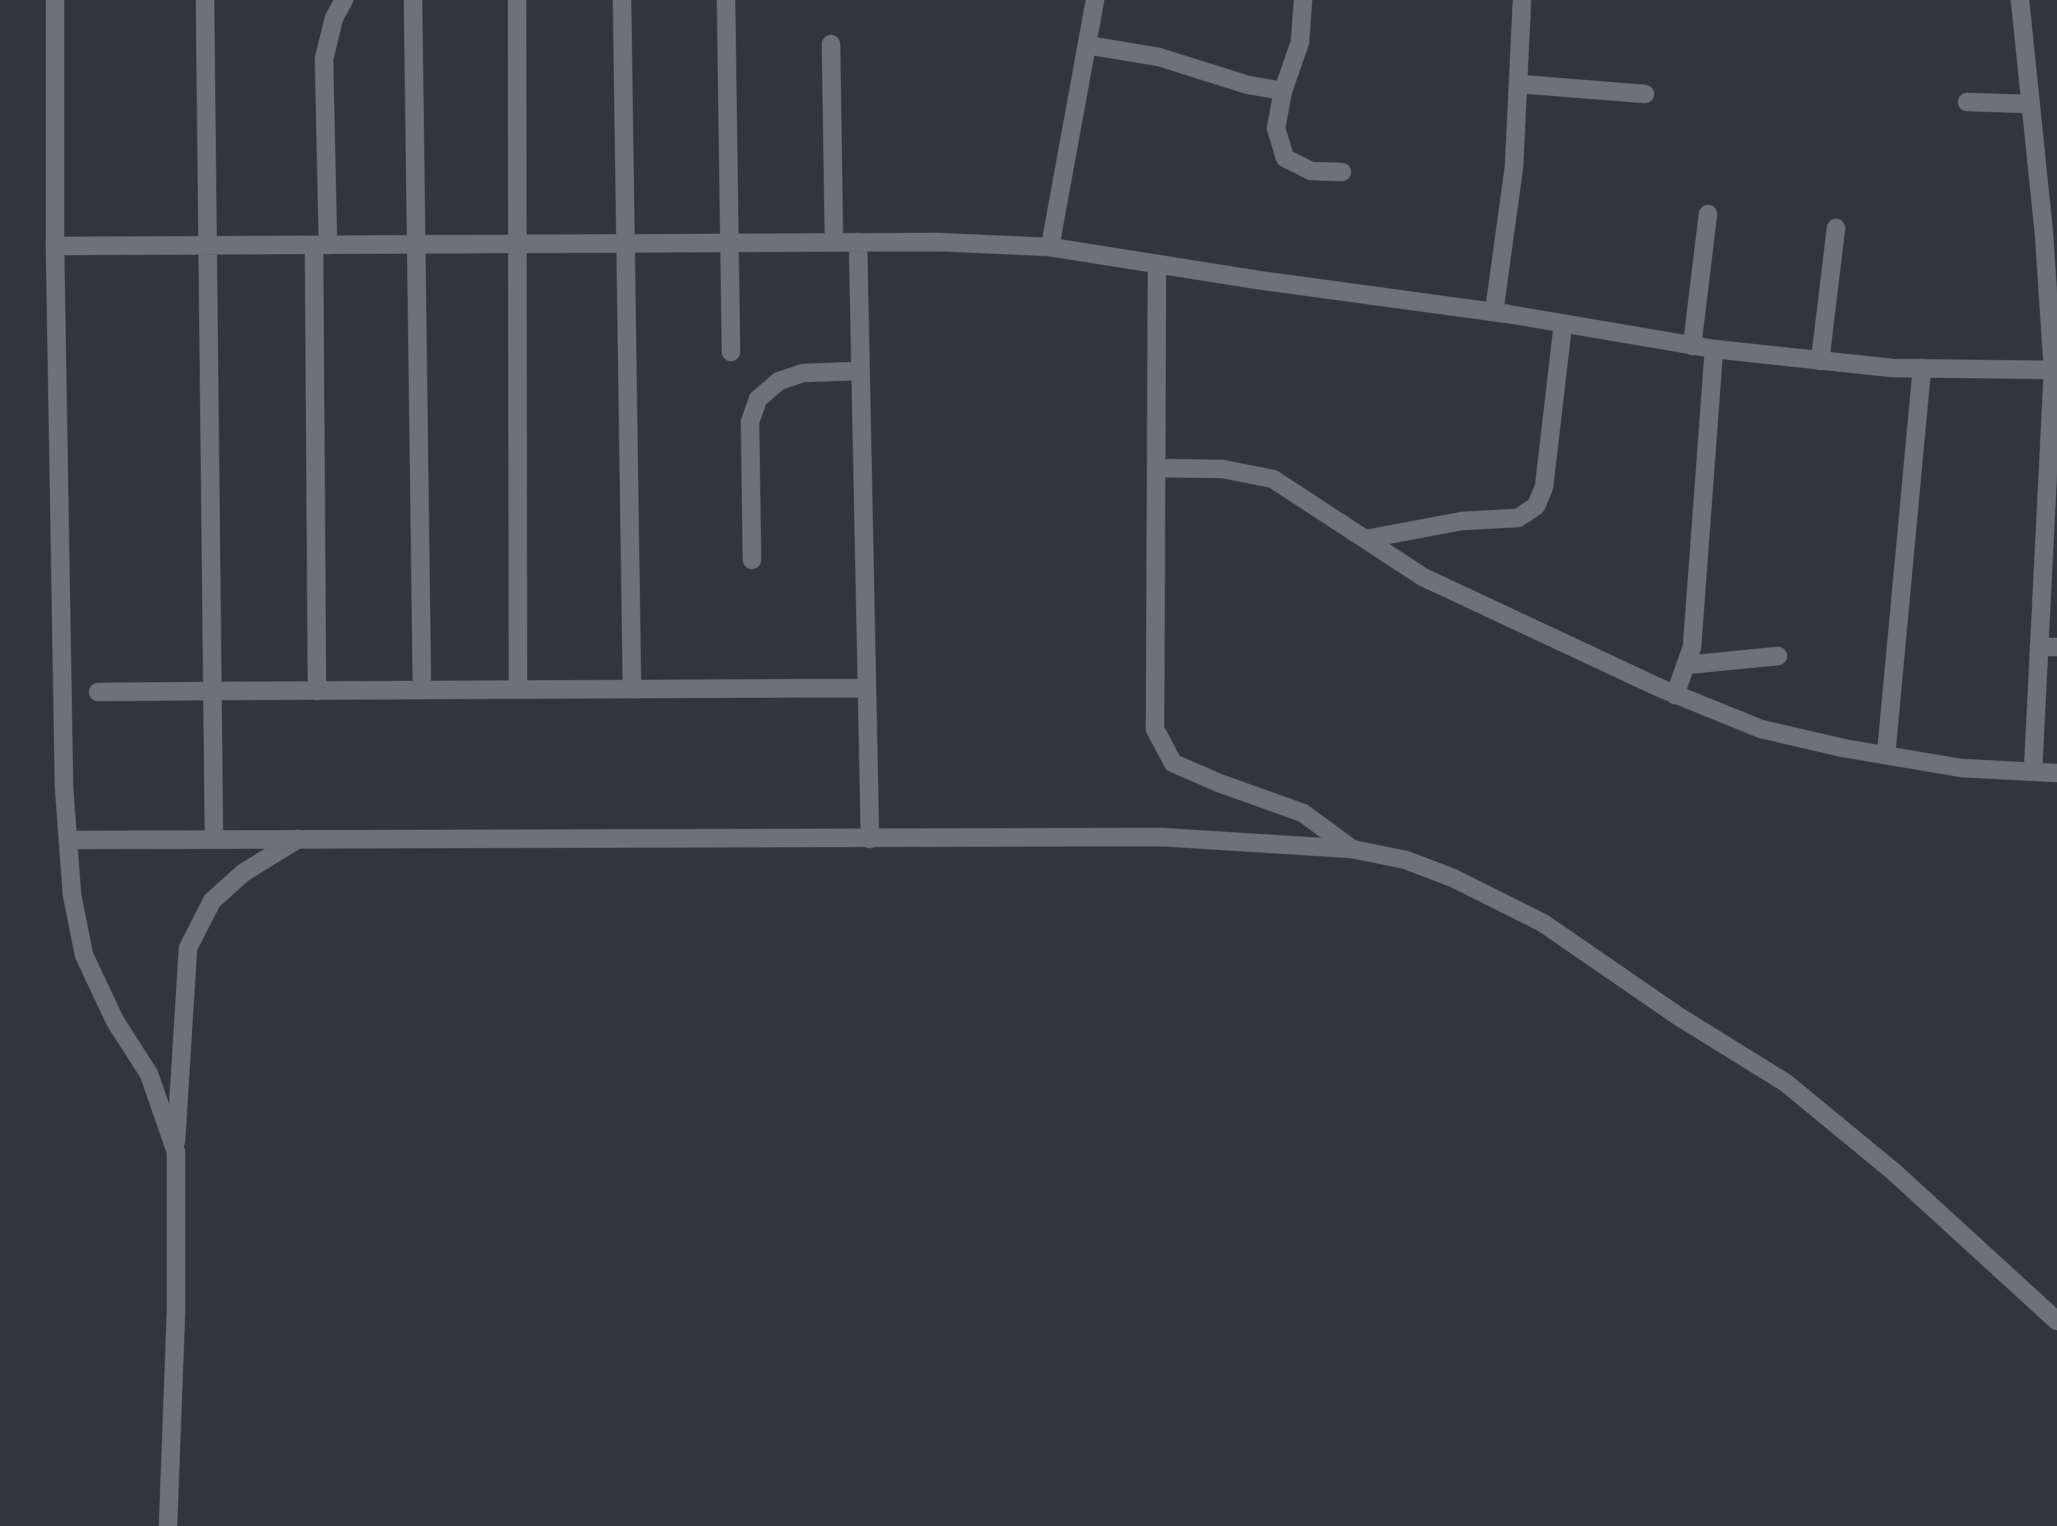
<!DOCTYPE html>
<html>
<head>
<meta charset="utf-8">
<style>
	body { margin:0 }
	canvas { display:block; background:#32353a }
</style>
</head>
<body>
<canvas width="2057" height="1526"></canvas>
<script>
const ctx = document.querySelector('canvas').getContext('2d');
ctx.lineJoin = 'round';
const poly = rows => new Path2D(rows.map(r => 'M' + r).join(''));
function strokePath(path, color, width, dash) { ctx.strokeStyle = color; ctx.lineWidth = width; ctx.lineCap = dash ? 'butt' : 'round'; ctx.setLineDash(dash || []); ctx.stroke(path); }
const service = poly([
	[413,0,422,690],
	[517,0,518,689],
	[622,0,632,689],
	[726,0,731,352],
	[1303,0,1300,42,1283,91,1276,128,1285,158,1311,171,1342,172],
	[831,44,834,242],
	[1087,45,1159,57,1248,85,1283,91],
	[1520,84,1645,94],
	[1967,102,2030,104],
	[314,245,317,691],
	[328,245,324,59,334,18,344,0],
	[1050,247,1095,0],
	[1692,346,1708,214],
	[1820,361,1836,228],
	[1366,539,1462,521,1518,518,1536,506,1544,487,1563,324],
	[752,560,750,422,758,399,779,381,803,373,860,371],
	[2039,647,2057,647],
	[1686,665,1778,656],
	[98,692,212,691],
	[1675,695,1692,647,1714,349],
	[1886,755,1922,368]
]);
const minor = poly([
	[205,0,214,838],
	[2020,0,2044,234,2053,370,2033,771],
	[858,242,870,839],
	[55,246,937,242,1050,247,1258,280,1508,314,1714,349,1892,368,2057,370],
	[1157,264,1155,729,1173,763,1219,783,1303,813,1352,849],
	[1494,312,1514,167,1522,0],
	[1156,468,1223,469,1273,479,1423,577,1660,688,1761,729,1843,748,1961,768,2057,773],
	[212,691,866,688]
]);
const tertiary = poly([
	[55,0,55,246,64,787,72,895,84,955,115,1021,149,1074,176,1152,176,1312,168,1526],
	[68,840,1161,837,1352,849,1406,860,1453,878,1543,923,1678,1016,1786,1083,1894,1172,2057,1321],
	[176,1141,188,948,212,901,243,873,298,839]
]);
strokePath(service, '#515458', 19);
strokePath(minor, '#515458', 19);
strokePath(tertiary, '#515458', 19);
strokePath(service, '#6e7277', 18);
strokePath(minor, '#6e7277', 18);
strokePath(tertiary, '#6e7277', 18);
</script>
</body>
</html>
